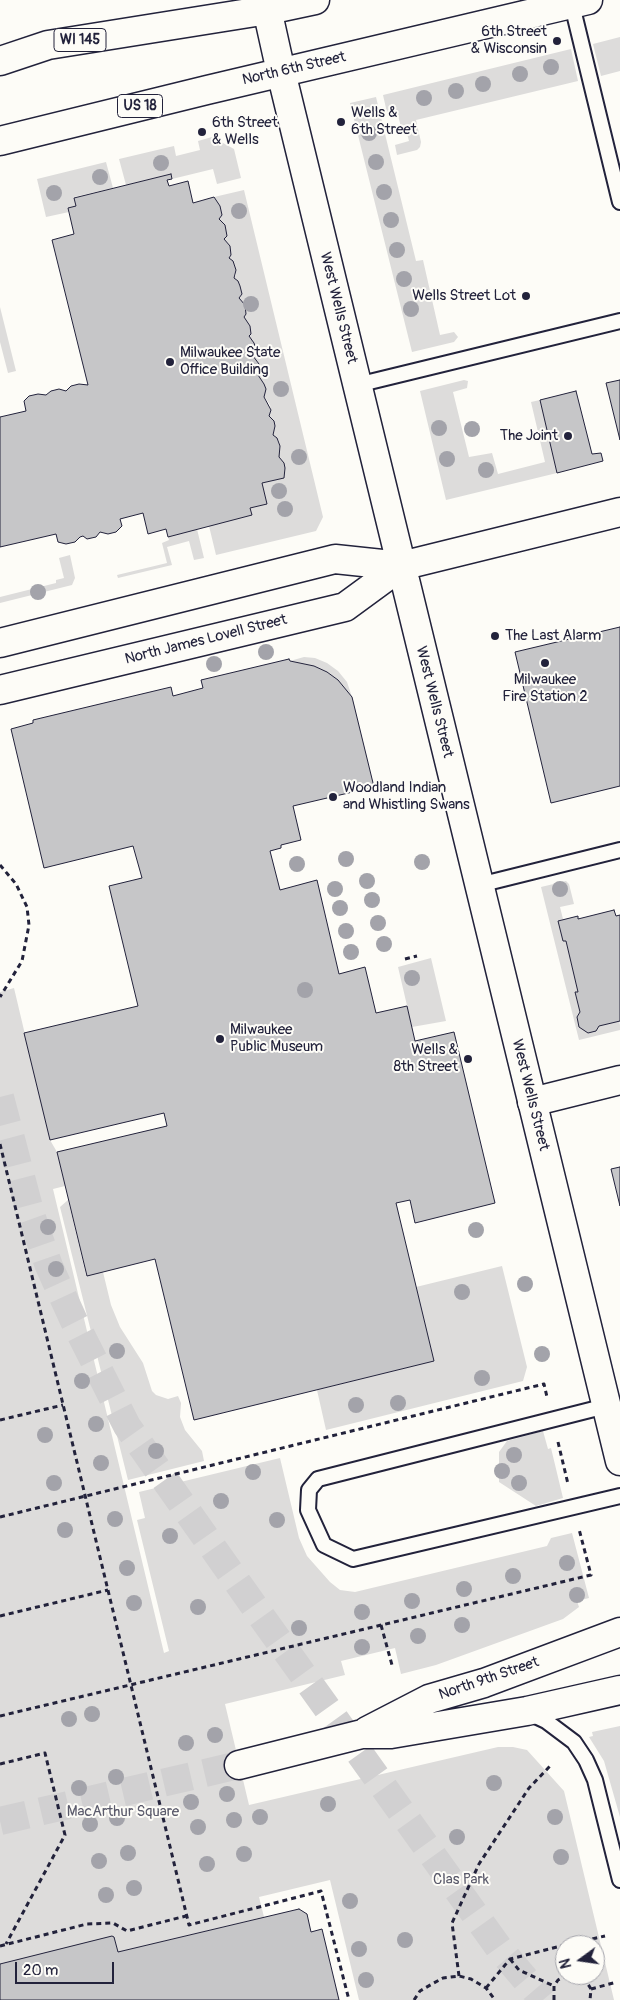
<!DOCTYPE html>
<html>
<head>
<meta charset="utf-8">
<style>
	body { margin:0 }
	#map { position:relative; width:620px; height:2000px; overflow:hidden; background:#fdfcf7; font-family:Pangolin,sans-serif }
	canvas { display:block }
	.north { position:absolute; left:555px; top:1935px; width:50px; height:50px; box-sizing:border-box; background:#fdfcf7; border:1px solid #a5a5ac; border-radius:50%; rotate:256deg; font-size:14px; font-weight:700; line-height:20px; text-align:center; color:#22223b }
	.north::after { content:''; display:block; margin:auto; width:18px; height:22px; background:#22223b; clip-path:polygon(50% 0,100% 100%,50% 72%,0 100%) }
	.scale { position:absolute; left:15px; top:1962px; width:99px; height:22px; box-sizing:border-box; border:2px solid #22223b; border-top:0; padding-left:6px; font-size:15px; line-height:18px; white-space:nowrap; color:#22223b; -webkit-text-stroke:4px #fdfcf7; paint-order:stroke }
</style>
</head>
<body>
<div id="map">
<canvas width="620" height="2000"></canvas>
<div class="north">N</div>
<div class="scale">20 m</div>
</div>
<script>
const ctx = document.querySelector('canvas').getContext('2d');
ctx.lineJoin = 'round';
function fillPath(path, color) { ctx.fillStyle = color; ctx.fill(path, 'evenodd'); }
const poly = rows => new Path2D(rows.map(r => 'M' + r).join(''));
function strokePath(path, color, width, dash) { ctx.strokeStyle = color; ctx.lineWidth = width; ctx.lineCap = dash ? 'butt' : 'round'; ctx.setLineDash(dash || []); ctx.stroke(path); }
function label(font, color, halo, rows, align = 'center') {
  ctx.font = font + ' Pangolin,sans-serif'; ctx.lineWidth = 4; ctx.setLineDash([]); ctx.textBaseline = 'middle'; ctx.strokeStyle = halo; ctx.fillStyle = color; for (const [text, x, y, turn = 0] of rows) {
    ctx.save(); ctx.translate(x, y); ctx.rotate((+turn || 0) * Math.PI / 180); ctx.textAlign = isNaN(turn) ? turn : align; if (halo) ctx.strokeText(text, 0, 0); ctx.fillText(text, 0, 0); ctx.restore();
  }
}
fillPath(poly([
	[620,37,620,71,601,76,593,44],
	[571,49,578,81,416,120,421,142,420,147,417,150,397,155,395,145,409,141,405,126,401,127,398,115,388,117,383,95],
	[376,97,416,261,423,260,440,335,454,332,458,337,454,342,412,352,350,103],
	[212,137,234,149,241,178,217,184,213,169,172,179,171,174,126,185,119,159,174,146,176,156,200,150,198,141],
	[106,162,113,188,74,197,76,206,68,208,69,212,46,217,37,179],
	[244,190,323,517,316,531,216,555,209,526,252,515,250,508,267,504,262,483,284,478,285,468,278,456,280,446,279,441,273,435,275,427,274,421,269,416,271,410,270,405,264,396,266,389,264,384,258,375,261,373,259,364,253,356,256,349,254,344,249,336,251,333,250,326,244,317,246,314,245,305,239,298,242,294,240,286,238,281,234,278,236,275,235,265,229,258,231,255,230,246,224,239,227,236,225,225,219,219,222,215,220,206,214,197],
	[0,307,16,371,8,373,0,342],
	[464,380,468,381,467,388,453,392,469,457,492,453,498,474,545,462,531,402,540,400,557,473,446,500,420,391],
	[197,529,204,558,194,560,189,541,167,547,172,565,118,578,117,575,167,563,162,543,169,540,168,537],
	[70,555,75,578,72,585,0,603,0,597,56,583,56,580,64,578,59,558],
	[304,657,315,658,327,663,338,671,347,682,352,697,338,680,327,672,314,666,290,661],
	[566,881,569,884,574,904,560,907,563,919,558,921,563,941,566,941,578,992,575,993,580,1012,577,1017,599,1026,619,1021,620,1025,620,1030,579,1040,541,887],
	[431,958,446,1021,412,1027,398,967],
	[14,988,50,1140,57,1152,65,1186,53,1189,164,1653,169,1651,137,1520,145,1518,139,1492,280,1458,299,1538,307,1556,330,1582,340,1590,355,1592,547,1546,551,1538,572,1533,589,1598,577,1601,579,1607,563,1619,436,1665,401,1674,395,1648,341,1661,345,1675,225,1704,249,1805,498,1747,513,1747,527,1750,564,1791,614,2000,359,2000,330,1880,259,1897,264,1917,118,1952,114,1937,112,1937,0,1964,0,992],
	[565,1945,595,1945,595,1975,565,1975],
	[68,1200,86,1275,103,1272,111,1305,120,1327,143,1363,152,1391,156,1395,168,1399,178,1396,181,1403,180,1417,185,1430,202,1451,204,1461,128,1480,60,1207],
	[502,1266,527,1367,523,1381,326,1430,317,1390,434,1361,416,1287],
	[543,1431,548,1449,551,1448,563,1498,536,1506,499,1482,499,1452,507,1441],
	[620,1726,620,1817,604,1761,589,1737,593,1736,592,1732]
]), '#dddcdb');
const building = poly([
	[171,174,172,179,167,180,169,186,188,181,193,203,214,197,220,206,222,215,219,219,225,225,227,236,224,239,230,246,231,255,229,258,233,261,236,270,234,278,238,281,240,286,242,294,239,298,245,305,246,314,244,317,250,326,251,334,249,336,254,343,256,349,253,356,259,364,261,373,258,375,264,384,266,389,264,397,271,410,269,416,274,421,275,426,273,435,277,438,280,446,279,457,284,463,285,468,284,478,262,483,267,504,250,508,252,515,168,537,166,529,148,534,143,513,120,519,122,526,116,532,108,534,100,532,96,537,87,539,83,536,80,537,75,542,66,544,58,542,56,534,0,547,0,417,26,411,24,401,29,396,38,394,46,395,51,391,59,389,66,391,71,386,79,384,88,385,52,240,74,234,68,208,76,206,74,198,171,174],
	[620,380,620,440,606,383,620,380],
	[576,391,592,454,601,453,603,461,557,473,540,400,576,391],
	[620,627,620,786,551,803,515,652,620,627],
	[289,659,290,661,314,666,327,672,338,680,352,697,374,787,293,806,301,840,281,845,281,848,270,851,280,890,317,880,339,974,365,967,376,1013,407,1006,415,1041,454,1032,495,1203,415,1223,410,1200,396,1203,434,1361,194,1420,155,1259,87,1276,57,1152,167,1126,164,1113,50,1140,24,1033,138,1006,109,886,142,878,133,846,44,868,11,729,33,723,33,720,171,687,173,696,203,688,201,680,289,659],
	[614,910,616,916,620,915,620,1021,599,1026,596,1031,588,1033,579,1027,577,1017,580,1012,575,992,578,992,566,941,563,941,558,921,578,916,578,919,614,910],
	[620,1167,620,1206,611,1169,620,1167],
	[299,1909,307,1914,311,1932,322,1929,339,2000,0,2000,0,1964,112,1936,114,1937,118,1952,299,1909]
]);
fillPath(building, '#c6c6c8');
strokePath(building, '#22223b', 1);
strokePath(poly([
	[0,1821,239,1765]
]), '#d1d0d1', 28, [28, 14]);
strokePath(poly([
	[0,1097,31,1215,49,1266,74,1321,127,1426,261,1616,499,1948,543,2000]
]), '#d1d0d1', 28, [28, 14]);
const service = poly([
	[571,1,620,202],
	[357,385,620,321],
	[479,885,620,850],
	[606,1406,318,1479,309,1490,308,1510,324,1545,353,1559,620,1496],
	[529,1713,546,1721,574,1742,586,1760,595,1780,620,1880]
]);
const minor = poly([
	[532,1102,620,1080],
	[367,1731,429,1699,484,1683,620,1632],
	[239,1765,362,1734,391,1734,527,1711,620,1690]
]);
const tertiary = poly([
	[281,72,620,1461],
	[0,643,335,559,401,566,620,512],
	[0,690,345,607,401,566]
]);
const primary = poly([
	[265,0,281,72],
	[0,61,48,45,268,10,315,0],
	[0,141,207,90,588,0]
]);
strokePath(service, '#22223b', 18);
strokePath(minor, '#22223b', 31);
strokePath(tertiary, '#22223b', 31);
strokePath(primary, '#22223b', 31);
strokePath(poly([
	[0,865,16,884,27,907,29,925,22,961,0,997],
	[405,959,417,956],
	[0,1144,189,1925,321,1891,349,2000],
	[0,1420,63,1405],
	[558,1442,568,1484],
	[0,1517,544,1384,547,1397],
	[0,1616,108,1590],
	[381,1625,392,1665],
	[0,1716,591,1575,579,1529],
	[0,1764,45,1753,65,1835,6,1944],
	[566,1945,605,1936],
	[0,1946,87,1924,113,1923,127,1931,186,1916],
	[510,1959,519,1970,554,1986],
	[574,1975,586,1981,591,1989,590,2000],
	[459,1976,452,1923,479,1864,529,1788,552,1764],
	[486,1988,510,1959,565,1945],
	[591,1989,617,1982],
	[414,2000,420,1991,432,1984,443,1978,459,1976,471,1979,486,1988,495,2000],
	[554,2000,554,1986,558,1980,567,1975]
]), '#22223b', 3, [5, 4]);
strokePath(service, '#fdfcf7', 14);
strokePath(minor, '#fdfcf7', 28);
strokePath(tertiary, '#fdfcf7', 28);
strokePath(primary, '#fdfcf7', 28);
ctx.fillStyle = '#a3a3aa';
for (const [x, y] of [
	[551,67],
	[520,74],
	[483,84],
	[456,91],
	[424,98],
	[369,133],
	[376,162],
	[161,163],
	[100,177],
	[384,192],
	[54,193],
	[239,211],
	[391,220],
	[397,250],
	[404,279],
	[251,304],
	[411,309],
	[281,389],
	[439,428],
	[472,429],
	[299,457],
	[447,459],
	[486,470],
	[279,491],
	[285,509],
	[38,592],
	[266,652],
	[214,664],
	[346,859],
	[422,862],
	[297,864],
	[367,881],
	[335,889],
	[560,889],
	[372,900],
	[340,908],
	[378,923],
	[346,931],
	[384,944],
	[351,952],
	[412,978],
	[305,990],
	[48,1227],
	[476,1230],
	[56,1269],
	[525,1284],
	[462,1292],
	[117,1351],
	[542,1354],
	[482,1378],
	[82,1381],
	[398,1403],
	[356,1405],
	[96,1424],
	[45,1435],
	[156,1451],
	[514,1455],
	[101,1463],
	[502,1471],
	[253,1472],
	[54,1483],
	[519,1483],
	[221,1501],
	[115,1519],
	[277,1520],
	[65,1530],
	[170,1536],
	[567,1563],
	[127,1568],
	[513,1576],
	[464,1589],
	[577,1595],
	[412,1601],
	[134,1603],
	[198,1607],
	[362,1612],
	[462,1625],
	[299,1628],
	[418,1636],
	[362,1647],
	[92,1714],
	[69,1719],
	[215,1735],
	[186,1743],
	[116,1777],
	[494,1783],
	[79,1788],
	[227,1794],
	[191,1802],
	[328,1804],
	[260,1817],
	[555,1817],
	[117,1818],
	[234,1820],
	[90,1824],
	[198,1827],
	[457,1837],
	[128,1853],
	[244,1854],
	[561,1857],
	[99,1861],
	[207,1864],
	[134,1888],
	[106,1895],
	[350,1901],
	[405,1940],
	[359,1949],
	[366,1980]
]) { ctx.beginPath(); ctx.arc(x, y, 8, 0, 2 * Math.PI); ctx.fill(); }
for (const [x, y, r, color] of [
	[557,41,5,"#22223b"],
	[341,122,5,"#22223b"],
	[202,132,5,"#22223b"],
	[526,296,5,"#22223b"],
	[170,362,5,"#22223b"],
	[568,436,5,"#22223b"],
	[495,636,5,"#22223b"],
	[545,663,5,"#22223b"],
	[333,797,5,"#22223b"],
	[220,1039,5,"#22223b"],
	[468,1059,5,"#22223b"]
]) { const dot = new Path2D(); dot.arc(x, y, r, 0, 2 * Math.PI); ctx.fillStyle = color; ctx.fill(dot); strokePath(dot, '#fdfcf7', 2); }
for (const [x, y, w] of [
	[80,40,52],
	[140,106,45]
]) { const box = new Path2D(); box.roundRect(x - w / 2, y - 11.5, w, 23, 4); ctx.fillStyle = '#fdfcf7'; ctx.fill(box); strokePath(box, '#22223b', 1); }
label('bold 14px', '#22223b', null, [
	["WI 145",80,40],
	["US 18",140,106]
]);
label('15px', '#22223b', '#fdfcf7', [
	["6th Street",547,32,"right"],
	["& Wisconsin",547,49,"right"],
	["Wells &",351,113],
	["6th Street",351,130],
	["6th Street",212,123],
	["& Wells",212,140],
	["Wells Street Lot",516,296,"right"],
	["Milwaukee State",180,353],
	["Office Building",180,370],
	["The Joint",558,436,"right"],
	["The Last Alarm",505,636],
	["Milwaukee",545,680,"center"],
	["Fire Station 2",545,697,"center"],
	["Woodland Indian",343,788],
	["and Whistling Swans",343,805],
	["Milwaukee",230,1030],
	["Public Museum",230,1047],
	["Wells &",458,1050,"right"],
	["8th Street",458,1067,"right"]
], 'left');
label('15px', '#22223b', '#fdfcf7', [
	["North 6th Street",294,69,-13],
	["West Wells Street",338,308,76],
	["North James Lovell Street",206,640,-14],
	["West Wells Street",434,702,76],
	["West Wells Street",530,1095,76],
	["North 9th Street",489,1679,-19]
]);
label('15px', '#5a5a6b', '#fdfcf7', [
	["MacArthur Square",123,1812],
	["Clas Park",461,1880]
]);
</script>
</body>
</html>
